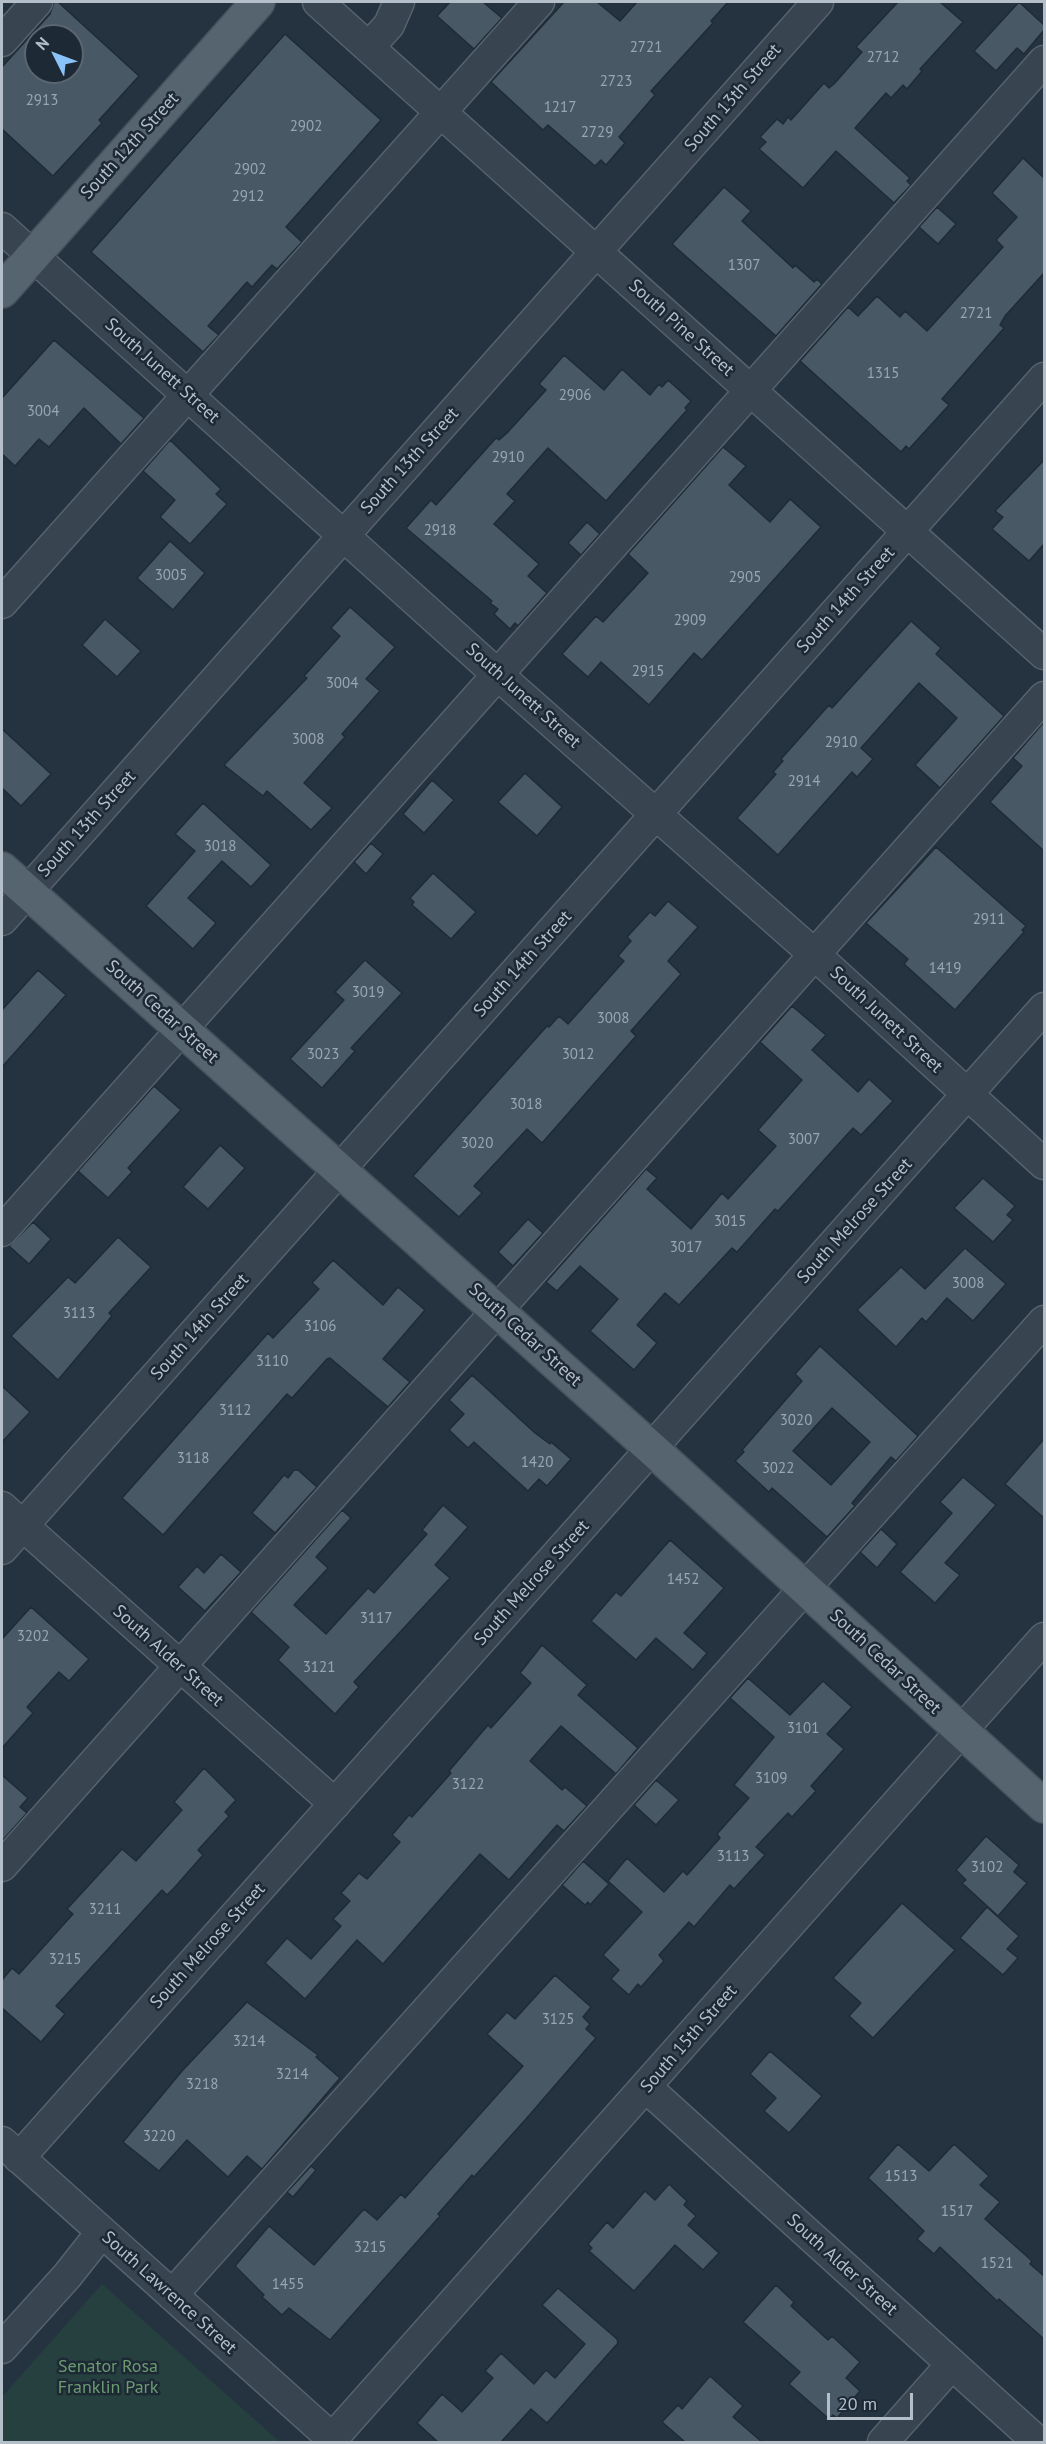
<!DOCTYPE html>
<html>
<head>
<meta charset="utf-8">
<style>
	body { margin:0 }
	#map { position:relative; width:1046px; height:2444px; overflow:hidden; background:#24333f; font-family:"PT Sans",sans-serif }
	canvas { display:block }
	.frame { position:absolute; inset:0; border:3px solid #b5bfca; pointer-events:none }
	.north { position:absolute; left:24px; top:24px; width:60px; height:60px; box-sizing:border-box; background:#1d2934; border:2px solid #5a6570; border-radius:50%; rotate:312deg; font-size:16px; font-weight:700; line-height:24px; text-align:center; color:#b5bfca }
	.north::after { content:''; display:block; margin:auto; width:21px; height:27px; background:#8ac3f9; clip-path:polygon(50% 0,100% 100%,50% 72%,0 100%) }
	.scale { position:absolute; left:827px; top:2393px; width:86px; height:27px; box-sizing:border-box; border:3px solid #b5bfca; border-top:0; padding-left:8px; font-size:18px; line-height:21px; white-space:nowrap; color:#b5bfca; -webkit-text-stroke:4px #1d2934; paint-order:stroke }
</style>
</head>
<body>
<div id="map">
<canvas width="1046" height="2444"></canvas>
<div class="frame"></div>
<div class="north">N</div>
<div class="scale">20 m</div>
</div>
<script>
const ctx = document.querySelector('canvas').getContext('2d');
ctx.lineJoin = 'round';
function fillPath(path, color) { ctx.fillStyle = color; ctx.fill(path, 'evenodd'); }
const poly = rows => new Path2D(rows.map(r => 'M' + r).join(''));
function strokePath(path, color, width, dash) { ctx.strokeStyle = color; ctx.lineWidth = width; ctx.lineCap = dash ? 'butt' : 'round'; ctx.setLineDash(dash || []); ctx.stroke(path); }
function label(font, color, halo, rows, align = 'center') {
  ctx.font = font + ' "PT Sans",sans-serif'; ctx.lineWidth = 5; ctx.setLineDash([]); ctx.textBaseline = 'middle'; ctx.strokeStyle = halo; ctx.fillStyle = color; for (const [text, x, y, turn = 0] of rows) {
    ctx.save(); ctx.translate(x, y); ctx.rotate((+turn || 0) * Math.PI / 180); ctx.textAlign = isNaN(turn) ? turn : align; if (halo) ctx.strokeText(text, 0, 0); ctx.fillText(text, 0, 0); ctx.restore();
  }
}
fillPath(poly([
	[102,2284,280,2442,2,2442,2,2397]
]), '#264040');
const building = poly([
	[54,2,58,2,139,76,99,120,102,123,53,176,2,129,2,67,50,14,54,2],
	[36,36,72,36,72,72,36,72,36,36],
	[450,2,483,2,502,18,474,49,437,16,450,2],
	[564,2,597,2,620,21,637,2,728,2,711,21,713,23,651,91,655,95,619,137,625,143,606,165,601,160,595,166,548,125,543,130,491,82,564,2],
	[898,2,940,2,963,22,920,69,922,71,907,89,903,85,891,98,886,93,855,128,910,178,907,181,911,185,894,203,836,151,803,188,759,149,766,142,760,137,777,119,783,124,788,117,791,120,824,83,829,88,834,84,862,52,856,47,898,2],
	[1019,2,1044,25,1044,30,1024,54,1017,48,996,71,974,51,1019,2],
	[285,34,381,120,286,227,302,242,277,269,272,265,252,287,247,282,208,326,219,335,203,352,91,252,285,34],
	[1023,158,1044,178,1044,273,1005,316,1000,325,1004,328,942,399,949,405,909,449,906,446,901,452,800,361,848,307,858,316,877,296,900,317,905,311,927,331,1003,247,996,240,1017,217,992,193,1023,158],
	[724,187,751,211,742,221,793,268,795,265,814,282,817,279,822,284,776,336,672,244,724,187],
	[937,207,956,224,938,244,919,227,937,207],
	[54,340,144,418,121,444,84,408,49,447,39,439,15,466,2,454,2,398,54,340],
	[564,355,604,390,622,369,650,395,659,384,662,387,668,380,691,401,685,408,687,410,606,501,548,448,507,494,515,501,494,524,539,564,528,576,547,593,518,626,515,623,510,629,494,614,498,609,490,603,492,601,406,528,431,500,436,505,496,438,499,440,507,433,546,390,539,384,564,355],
	[170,440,221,489,216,494,227,504,190,544,160,517,175,500,143,471,170,440],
	[723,447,746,466,729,485,770,522,790,499,821,527,702,660,694,653,649,705,601,662,588,677,562,654,596,616,603,622,648,573,628,554,723,447],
	[1044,460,1044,544,1029,561,992,529,1003,517,995,511,1044,460],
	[587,522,600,534,581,555,568,543,587,522],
	[170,541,205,573,173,610,137,578,170,541],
	[350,607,395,647,366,679,380,691,342,734,345,737,304,783,332,808,311,830,267,791,263,796,224,765,307,678,304,676,340,636,331,628,350,607],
	[105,619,141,651,117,677,82,645,105,619],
	[911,621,941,648,936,654,1004,716,940,788,915,765,957,718,919,683,861,748,873,759,857,777,852,772,778,855,737,818,776,774,773,772,783,761,781,759,829,705,832,708,911,621],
	[1044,722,1044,851,990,802,1022,766,1013,758,1044,722],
	[2,729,51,774,21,806,2,788,2,729],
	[525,773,562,807,537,836,498,802,525,773],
	[432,780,454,800,424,833,403,814,432,780],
	[203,803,271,865,251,887,222,861,188,898,216,923,193,949,146,906,195,851,175,834,203,803],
	[371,843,383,854,366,874,354,862,371,843],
	[936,847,1026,926,1022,930,1024,932,955,1010,904,964,908,959,866,923,936,847],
	[433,873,476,912,451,939,412,905,414,902,410,898,433,873],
	[668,901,698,927,668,961,681,974,631,1031,636,1036,542,1143,527,1129,474,1186,482,1193,459,1217,413,1176,547,1026,549,1027,559,1016,568,1024,624,961,618,956,631,941,627,937,650,912,655,916,668,901],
	[365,960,402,993,351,1048,355,1051,322,1088,290,1059,344,1000,335,992,365,960],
	[38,970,66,995,2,1067,2,1010,38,970],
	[792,1006,826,1035,812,1050,858,1092,869,1079,893,1101,861,1135,853,1128,778,1211,775,1209,737,1252,732,1248,679,1305,665,1293,637,1325,657,1343,634,1370,590,1331,618,1299,580,1266,557,1291,546,1282,646,1169,657,1178,647,1189,691,1229,722,1193,728,1199,776,1146,758,1130,802,1080,760,1042,792,1006],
	[154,1086,181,1110,128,1168,132,1172,108,1198,78,1171,154,1086],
	[220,1145,245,1168,208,1209,183,1187,220,1145],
	[983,1178,1015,1206,1007,1215,1013,1220,993,1242,954,1208,983,1178],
	[528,1219,543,1233,513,1266,498,1252,528,1219],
	[33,1222,51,1239,29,1264,9,1246,33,1222],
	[118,1237,151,1267,109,1313,112,1316,58,1380,11,1336,68,1277,75,1283,118,1237],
	[965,1248,1006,1284,973,1321,947,1298,926,1322,922,1318,896,1347,857,1310,901,1267,925,1289,965,1248],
	[333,1260,383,1305,398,1287,425,1310,383,1359,410,1382,388,1407,330,1358,327,1359,292,1398,287,1394,163,1535,122,1498,268,1333,273,1338,319,1289,312,1283,333,1260],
	[820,1346,918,1436,896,1461,891,1457,852,1503,855,1506,827,1537,772,1488,769,1492,735,1461,744,1452,742,1450,802,1381,795,1374,820,1346],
	[832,1408,870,1442,831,1485,793,1451,832,1408],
	[472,1375,535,1433,550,1444,551,1442,571,1459,547,1486,539,1479,528,1491,474,1442,468,1448,449,1430,464,1414,449,1400,472,1375],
	[2,1386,30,1412,2,1442,2,1386],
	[1044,1439,1044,1518,1005,1484,1044,1439],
	[294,1470,298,1470,317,1487,275,1533,252,1513,284,1475,288,1478,294,1470],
	[963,1477,996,1505,945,1563,960,1575,935,1603,900,1572,952,1513,940,1502,963,1477],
	[443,1505,468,1527,435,1565,450,1578,354,1682,359,1687,335,1714,278,1660,289,1647,251,1612,342,1510,351,1518,316,1557,328,1568,294,1605,326,1634,368,1588,374,1593,427,1534,422,1530,443,1505],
	[881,1529,897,1544,877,1568,860,1552,881,1529],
	[670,1540,724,1588,684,1633,707,1653,693,1670,656,1638,636,1660,591,1621,616,1592,621,1596,670,1540],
	[221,1554,241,1572,205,1611,178,1587,197,1566,204,1573,221,1554],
	[31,1607,89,1659,69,1681,59,1672,27,1707,33,1713,2,1748,2,1639,31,1607],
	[542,1645,587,1685,578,1695,638,1748,616,1774,561,1726,530,1761,562,1790,565,1787,587,1806,564,1831,557,1825,509,1880,480,1854,383,1964,357,1940,305,1999,265,1963,287,1938,311,1959,341,1926,333,1919,350,1901,341,1893,359,1873,367,1879,400,1842,392,1835,409,1815,412,1817,451,1773,449,1771,488,1725,491,1728,531,1683,520,1673,542,1645],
	[748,1678,790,1715,823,1681,852,1707,827,1734,844,1749,811,1786,816,1791,792,1817,788,1813,756,1847,765,1855,734,1889,730,1885,694,1927,689,1922,659,1955,664,1961,641,1987,638,1984,629,1995,611,1979,619,1970,603,1955,642,1912,608,1881,627,1858,664,1892,683,1871,687,1875,720,1838,717,1834,749,1798,734,1785,774,1737,730,1698,748,1678],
	[204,1768,236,1800,225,1812,229,1816,198,1850,203,1855,175,1887,167,1895,162,1890,56,2006,65,2014,41,2042,2,2008,2,1980,12,1968,19,1974,73,1914,67,1909,122,1849,136,1861,182,1810,174,1802,204,1768],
	[2,1775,28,1798,20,1807,27,1813,2,1841,2,1775],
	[656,1780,679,1800,656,1825,634,1805,656,1780],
	[986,1836,1019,1865,1014,1872,1027,1883,998,1916,962,1883,966,1880,956,1870,986,1836],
	[583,1861,609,1884,590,1905,588,1902,585,1905,562,1885,583,1861],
	[902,1903,955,1950,873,2038,849,2016,861,2003,833,1978,902,1903],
	[987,1907,1019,1936,1007,1949,1018,1958,1003,1975,960,1938,987,1907],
	[555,1975,591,2007,583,2017,590,2024,586,2029,596,2038,526,2119,474,2177,472,2175,438,2214,440,2216,330,2340,289,2308,282,2315,262,2297,264,2295,235,2266,269,2226,314,2265,364,2209,377,2220,401,2194,405,2198,523,2066,487,2034,507,2012,515,2019,555,1975],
	[247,2002,318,2055,316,2057,340,2078,262,2169,247,2156,228,2177,187,2140,159,2171,123,2142,182,2071,247,2002],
	[770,2051,822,2096,789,2133,764,2111,776,2098,750,2074,770,2051],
	[898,2144,929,2171,954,2144,989,2176,980,2185,1000,2202,985,2219,1032,2261,1030,2264,1044,2276,1044,2339,999,2299,997,2301,940,2247,934,2254,917,2239,924,2231,868,2178,898,2144],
	[311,2166,316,2170,293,2197,287,2192,311,2166],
	[669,2184,687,2201,684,2205,696,2216,688,2225,719,2253,703,2270,675,2245,634,2291,589,2251,592,2248,588,2244,607,2222,613,2228,645,2191,655,2200,669,2184],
	[776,2285,794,2302,791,2306,828,2340,832,2336,860,2362,846,2378,860,2391,837,2418,833,2415,829,2419,789,2384,800,2372,743,2322,776,2285],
	[558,2288,617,2339,618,2343,547,2423,531,2409,501,2442,438,2442,417,2423,442,2394,462,2412,493,2378,485,2371,501,2353,534,2384,546,2370,555,2378,585,2344,542,2305,558,2288],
	[710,2376,743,2406,733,2417,762,2442,685,2442,662,2422,678,2405,682,2409,710,2376]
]);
fillPath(building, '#485965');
strokePath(building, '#1f2b36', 1.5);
const minor = poly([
	[318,2,1044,654],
	[2,41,37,2],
	[369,47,389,25,399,2],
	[2,228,497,674,814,954,1044,1164],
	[2,603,539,2],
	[2,920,818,2],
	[2,1231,1044,61],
	[2,1507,335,1804],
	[2,1549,1044,378],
	[2,1866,1044,697],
	[647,2088,1038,2442],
	[2,2142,336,2442],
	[19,2158,1044,1008],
	[172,2295,1044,1321],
	[2,2348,67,2276,101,2233],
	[332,2439,1044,1638],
	[883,2442,952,2364]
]);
const major = poly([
	[2,291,258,2],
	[2,869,652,1449,1044,1806]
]);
strokePath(minor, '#56626d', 33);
strokePath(major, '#45505b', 36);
strokePath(minor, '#38444f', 30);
strokePath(major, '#56646f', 33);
label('15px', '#9aa6b1', null, [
	["2721",646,48],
	["2712",883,58],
	["2723",616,82],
	["2913",42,101],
	["1217",560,108],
	["2902",306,127],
	["2729",597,133],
	["2902",250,170],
	["2912",248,197],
	["1307",744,266],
	["2721",976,314],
	["1315",883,374],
	["2906",575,396],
	["3004",43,412],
	["2910",508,458],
	["2918",440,531],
	["3005",171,576],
	["2905",745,578],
	["2909",690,621],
	["2915",648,672],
	["3004",342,684],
	["3008",308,740],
	["2910",841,743],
	["2914",804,782],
	["3018",220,847],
	["2911",989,920],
	["1419",945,969],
	["3019",368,993],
	["3008",613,1019],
	["3023",323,1055],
	["3012",578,1055],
	["3018",526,1105],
	["3007",804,1140],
	["3020",477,1144],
	["3015",730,1222],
	["3017",686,1248],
	["3008",968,1284],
	["3113",79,1314],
	["3106",320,1327],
	["3110",272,1362],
	["3112",235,1411],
	["3020",796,1421],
	["3118",193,1459],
	["1420",537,1463],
	["3022",778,1469],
	["1452",683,1580],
	["3117",376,1619],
	["3202",33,1637],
	["3121",319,1668],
	["3101",803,1729],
	["3109",771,1779],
	["3122",468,1785],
	["3113",733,1857],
	["3102",987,1868],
	["3211",105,1910],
	["3215",65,1960],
	["3125",558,2020],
	["3214",249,2042],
	["3214",292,2075],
	["3218",202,2085],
	["3220",159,2137],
	["1513",901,2177],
	["1517",957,2212],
	["3215",370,2248],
	["1521",997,2264],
	["1455",288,2285]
]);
label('18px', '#b5bfca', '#1d2934', [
	["South 13th Street",733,98,-49],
	["South 12th Street",130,146,-48],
	["South Pine Street",681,328,42],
	["South Junett Street",162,371,42],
	["South 13th Street",410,461,-48],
	["South 14th Street",846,600,-48],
	["South Junett Street",523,696,42],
	["South 13th Street",87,824,-48],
	["South 14th Street",523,964,-48],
	["South Cedar Street",162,1012,42],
	["South Junett Street",886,1020,43],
	["South Melrose Street",855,1221,-48],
	["South 14th Street",200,1327,-48],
	["South Cedar Street",525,1335,42],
	["South Melrose Street",532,1583,-48],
	["South Alder Street",168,1656,42],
	["South Cedar Street",885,1662,43],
	["South Melrose Street",208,1946,-48],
	["South 15th Street",689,2039,-49],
	["South Alder Street",842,2265,42],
	["South Lawrence Street",169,2293,42]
]);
label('18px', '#6b9b70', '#1d2934', [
	["Senator Rosa",108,2367],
	["Franklin Park",108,2388]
]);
</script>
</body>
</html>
